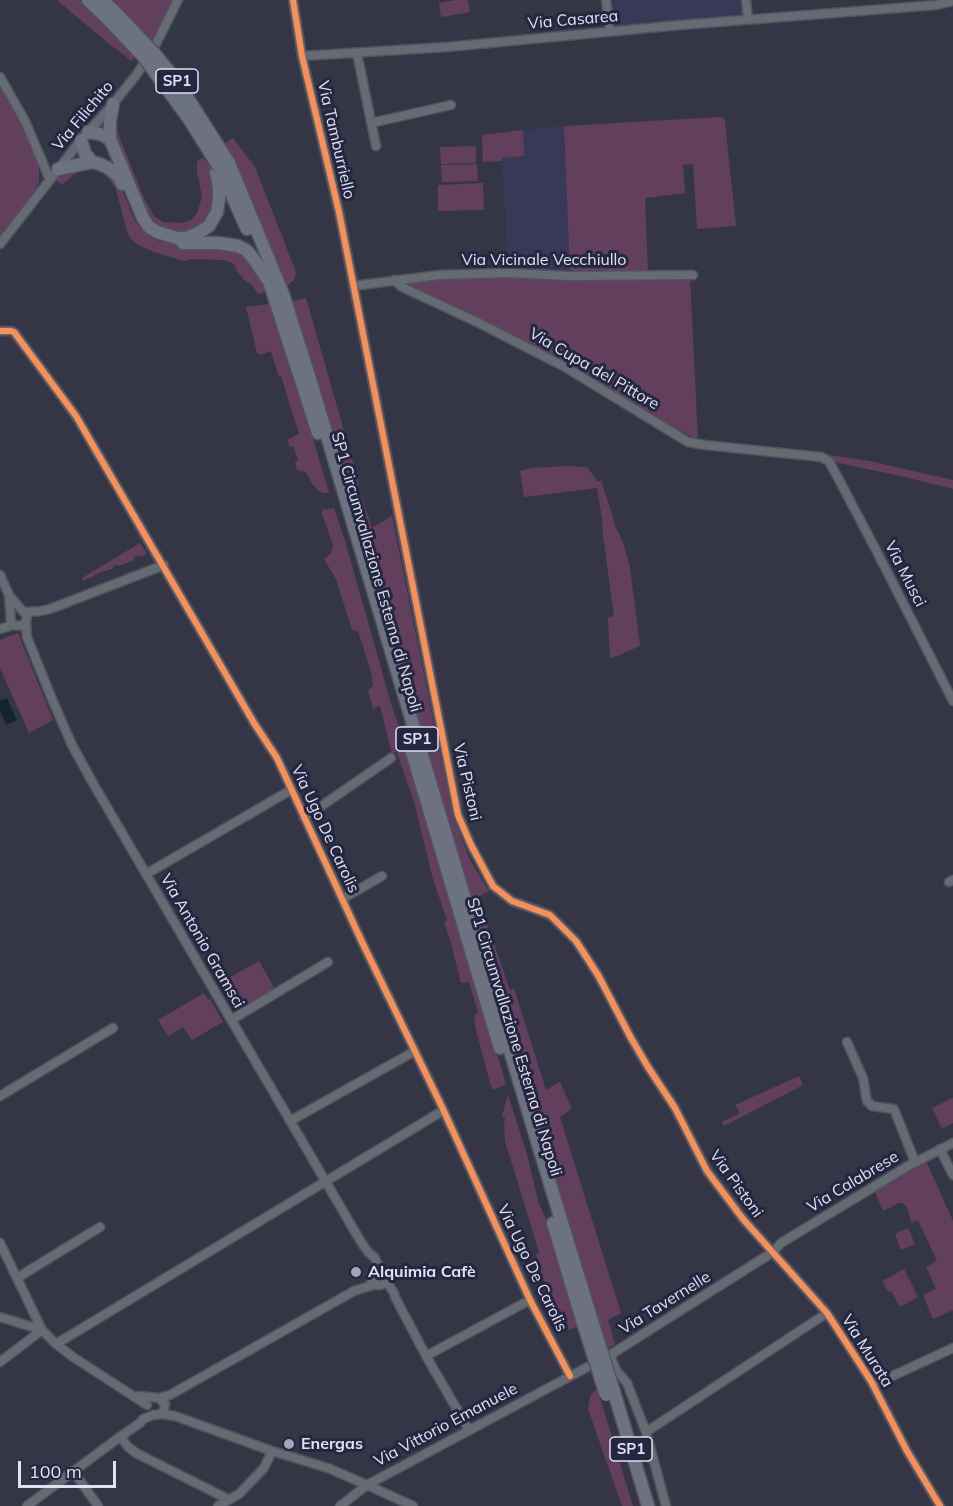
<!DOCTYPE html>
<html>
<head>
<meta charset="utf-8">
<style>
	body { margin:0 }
	#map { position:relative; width:953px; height:1506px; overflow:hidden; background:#353645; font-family:Mulish,sans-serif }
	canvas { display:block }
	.scale { position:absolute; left:18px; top:1461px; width:98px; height:27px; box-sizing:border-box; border:3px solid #e0e1f3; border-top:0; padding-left:8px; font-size:18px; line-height:21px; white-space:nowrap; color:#e0e1f3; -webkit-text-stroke:4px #252640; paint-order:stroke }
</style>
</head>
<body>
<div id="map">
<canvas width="953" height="1506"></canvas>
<div class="scale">100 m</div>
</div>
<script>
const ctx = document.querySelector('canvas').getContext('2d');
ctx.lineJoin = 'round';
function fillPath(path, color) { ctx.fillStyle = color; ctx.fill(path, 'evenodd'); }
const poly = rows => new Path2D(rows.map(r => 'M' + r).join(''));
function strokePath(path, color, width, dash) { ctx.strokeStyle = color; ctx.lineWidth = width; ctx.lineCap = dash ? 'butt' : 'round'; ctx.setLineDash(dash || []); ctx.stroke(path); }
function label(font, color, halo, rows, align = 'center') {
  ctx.font = font + ' Mulish,sans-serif'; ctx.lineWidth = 6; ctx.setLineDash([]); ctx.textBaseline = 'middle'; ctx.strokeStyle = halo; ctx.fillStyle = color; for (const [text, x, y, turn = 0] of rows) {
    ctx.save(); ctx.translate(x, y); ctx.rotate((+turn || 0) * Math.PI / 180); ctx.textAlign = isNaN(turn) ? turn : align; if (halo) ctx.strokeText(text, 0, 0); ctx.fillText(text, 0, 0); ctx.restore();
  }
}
fillPath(poly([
	[611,0,744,0,745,16,614,28],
	[564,126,570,274,506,271,508,267,506,213,505,212,502,158,524,156,523,130]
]), '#383957');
fillPath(poly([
	[57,0,80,0,134,57,132,61,109,44],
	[113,0,174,0,152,40],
	[456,0,468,0,470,12,441,17,439,3],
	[0,86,28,137,37,158,39,170,39,182,33,194,0,237],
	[720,117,724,118,725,122,736,226,697,229,693,164,683,165,685,193,645,198,648,273,570,274,564,126],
	[115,123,119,136,143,196,154,216,163,222,182,223,191,220,197,213,202,197,197,171,197,163,199,159,203,158,210,166,215,176,216,199,208,221,186,234,151,225,113,139],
	[523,130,524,156,502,158,502,161,483,162,482,135],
	[233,138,255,167,296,272,294,280,286,286,266,235,225,143],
	[476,146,476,163,441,164,440,147],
	[477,164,478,181,442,182,441,165],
	[76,167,105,169,121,187,134,219,141,229,147,234,158,241,179,245,227,247,243,253,261,279,266,292,258,294,252,285,244,280,237,271,234,264,224,260,190,259,184,261,154,252,138,245,130,238,126,228,116,189,110,180,103,173,93,170,82,170,73,175,62,185,56,180,67,171],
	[483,183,484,210,438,211,438,185],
	[477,276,588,280,690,278,698,440,655,417,583,372,404,284,404,282],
	[306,298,358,480,359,486,349,488,292,301],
	[269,304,291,365,329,493,323,493,319,491,313,485,306,472,297,470,295,462,298,460,293,446,290,447,287,440,299,434,281,376,279,377,271,351,260,355,257,353,246,307],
	[830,455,869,461,953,480,953,489,905,477,834,462],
	[567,466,587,467,597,481,601,481,613,517,615,526,623,542,630,568,640,646,610,659,608,618,614,616,603,536,602,518,597,488,524,497,520,471,531,468],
	[361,495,372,528,392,516,439,750,455,816,462,840,469,858,486,887,489,891,478,897,486,921,510,990,514,988,546,1090,560,1082,572,1109,560,1117,621,1313,608,1320,615,1344,607,1349,537,1122,351,497],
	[334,508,345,541,392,707,399,726,506,1084,493,1090,490,1083,476,1030,474,1016,478,1012,469,982,461,983,451,943,444,922,447,920,433,879,414,802,397,753,396,752,392,754,380,706,373,708,368,690,373,686,371,672,358,631,352,630,336,579,324,559,331,553,333,545,322,514,322,510],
	[140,543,147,554,140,557,139,555,134,557,134,560,119,566,118,565,113,566,114,568,94,575,94,576,83,581,82,578],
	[18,633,53,720,29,733,0,668,0,640],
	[259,961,276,991,237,1013,220,983],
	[204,993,208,1000,210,999,223,1022,192,1040,183,1027,168,1036,158,1020],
	[799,1076,803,1085,724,1126,722,1122,740,1113,735,1105],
	[508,1095,528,1158,538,1201,546,1219,575,1314,578,1326,569,1330,566,1319,562,1320,558,1310,554,1312,536,1255,539,1252,505,1141,504,1126,505,1118,502,1116],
	[953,1098,953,1123,942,1129,932,1108],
	[926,1161,953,1221,953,1310,933,1319,923,1295,936,1289,926,1267,937,1261,918,1220,911,1222,909,1213,906,1206,903,1203,899,1203,883,1211,875,1192],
	[908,1228,915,1244,901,1250,895,1234],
	[904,1269,918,1297,900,1307,891,1291,888,1292,882,1281],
	[597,1388,633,1506,622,1506,588,1409,590,1396]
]), '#62405d');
fillPath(poly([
	[7,698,17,720,6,725,0,711,0,701]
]), '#10252f');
const minor = poly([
	[293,0,302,56,339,212,458,815,471,845,493,886,512,901,550,915,576,941,598,975,631,1038,648,1067,675,1108,707,1171,743,1219,827,1313,871,1381,907,1451,940,1506],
	[606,0,610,31],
	[746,0,748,19],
	[357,53,376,146],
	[302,56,447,47,680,25,936,5,953,1],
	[0,77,25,121,50,180],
	[371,123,451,105],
	[0,244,81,140,113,104,137,74,156,44,178,0],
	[394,280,402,287,479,323,565,367,688,442,705,445,821,457,829,461,875,548,953,701],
	[353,286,439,275,508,273,569,276,693,275],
	[0,331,11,331,14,332,76,416,254,723,277,758,362,942,442,1107,530,1300,570,1376],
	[0,575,9,595,11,622,13,625,21,626,26,622,27,616,9,595],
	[25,612,41,611,50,609,164,565],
	[26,622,27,637,52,699,72,745,94,785,361,1242,368,1252,374,1257,380,1268],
	[0,629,13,625],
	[304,818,391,758],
	[146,874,291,790],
	[949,882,953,880],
	[342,899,382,876],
	[231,1020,328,962],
	[847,1042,863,1078,867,1101,872,1106,894,1109,915,1162],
	[0,1096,113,1028],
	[290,1121,415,1051],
	[940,1149,953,1175],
	[0,1243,42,1330,56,1344,73,1357,147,1405],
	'371 1277a8 8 0 1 1 16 0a8 8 0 1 1-16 0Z',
	[17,1278,100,1227],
	[386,1281,394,1293,395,1297,426,1356,469,1430],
	[0,1317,42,1330],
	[56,1344,439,1113],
	[610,1355,616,1370,627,1383,646,1432,666,1506],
	[426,1356,530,1300],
	[0,1362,42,1330],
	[873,1385,953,1348],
	[159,1398,170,1395,354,1291,376,1284],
	[162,1414,175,1416,272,1451,328,1468,367,1485,413,1506],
	[646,1432,827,1313],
	[121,1436,127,1446,136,1453,228,1499],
	[73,1471,98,1506],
	[27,1506,121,1436,140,1423,143,1419,153,1415,161,1414,164,1410,165,1404,159,1398,138,1396],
	[218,1506,239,1494,264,1468,272,1451],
	[340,1506,367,1485,610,1355,773,1252,781,1243,908,1166,953,1143]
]);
const highway = poly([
	[88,0,104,15],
	[101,0,112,9],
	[113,104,110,121,110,139,143,218,149,227,157,232,177,238,186,238,198,233,209,226,217,212,219,198,219,187,216,172],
	[88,132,100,134,110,139],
	[81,140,85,153,92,162],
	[229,163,283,294,310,379,540,1151,592,1321],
	[219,167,247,229],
	[58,169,92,162,100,164,110,169,119,177,122,184],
	[183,243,218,243,238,246,246,250,253,258,270,283],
	[267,275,318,433],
	[406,732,500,1048],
	[553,1223,583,1323],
	[614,1392,648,1506]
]);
strokePath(minor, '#52525f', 11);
strokePath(highway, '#52525f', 15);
strokePath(minor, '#656a73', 8);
strokePath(highway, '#6c7280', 12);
const highwayBridge = poly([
	[112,9,154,53,176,80,229,163],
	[104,15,143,56,189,119,219,167],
	[592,1321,614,1392],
	[583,1323,606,1395]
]);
strokePath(highwayBridge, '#52525f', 15, []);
strokePath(highwayBridge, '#6c7280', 12);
strokePath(poly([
	[293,0,302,56,339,212,458,815,471,845,493,886,512,901,550,915,576,941,598,975,631,1038,648,1067,675,1108,707,1171,743,1219,827,1313,871,1381,907,1451,940,1506],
	[0,331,11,331,14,332,76,416,254,723,277,758,362,942,442,1107,530,1300,570,1376]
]), '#f78f57', 6);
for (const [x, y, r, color] of [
	[356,1272,6,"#a4a5b6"],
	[289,1444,6,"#a4a5b6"]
]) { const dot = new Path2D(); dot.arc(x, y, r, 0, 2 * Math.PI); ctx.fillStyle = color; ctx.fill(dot); strokePath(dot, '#252640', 2); }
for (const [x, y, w] of [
	[177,81,42],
	[417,739,42],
	[631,1449,42]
]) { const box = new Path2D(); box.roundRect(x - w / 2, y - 12, w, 24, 4.5); ctx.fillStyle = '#252640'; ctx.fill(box); strokePath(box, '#e0e1f3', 1.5); }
label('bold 15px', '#e0e1f3', null, [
	["SP1",177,81],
	["SP1",417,739],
	["SP1",631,1449]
]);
label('16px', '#e0e1f3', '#252640', [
	["Via Casarea",573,20,-5],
	["Via Filichito",83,116,-50],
	["Via Tamburriello",336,140,77],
	["Via Vicinale Vecchiullo",544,260],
	["Via Cupa del Pittore",594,369,30],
	["SP1 Circumvallazione Esterna di Napoli",376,572,74],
	["Via Musci",905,574,63],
	["Via Pistoni",467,782,77],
	["Via Ugo De Carolis",325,829,65],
	["Via Antonio Gramsci",202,941,60],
	["SP1 Circumvallazione Esterna di Napoli",514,1037,73],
	["Via Calabrese",853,1182,-31],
	["Via Pistoni",736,1184,54],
	["Via Ugo De Carolis",532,1268,64],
	["Via Tavernelle",665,1303,-32],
	["Via Murata",867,1351,58],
	["Via Vittorio Emanuele",446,1425,-28]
]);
label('bold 16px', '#e0e1f3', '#252640', [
	["Alquimia Cafè",368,1272],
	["Energas",301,1444]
], 'left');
</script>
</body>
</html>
